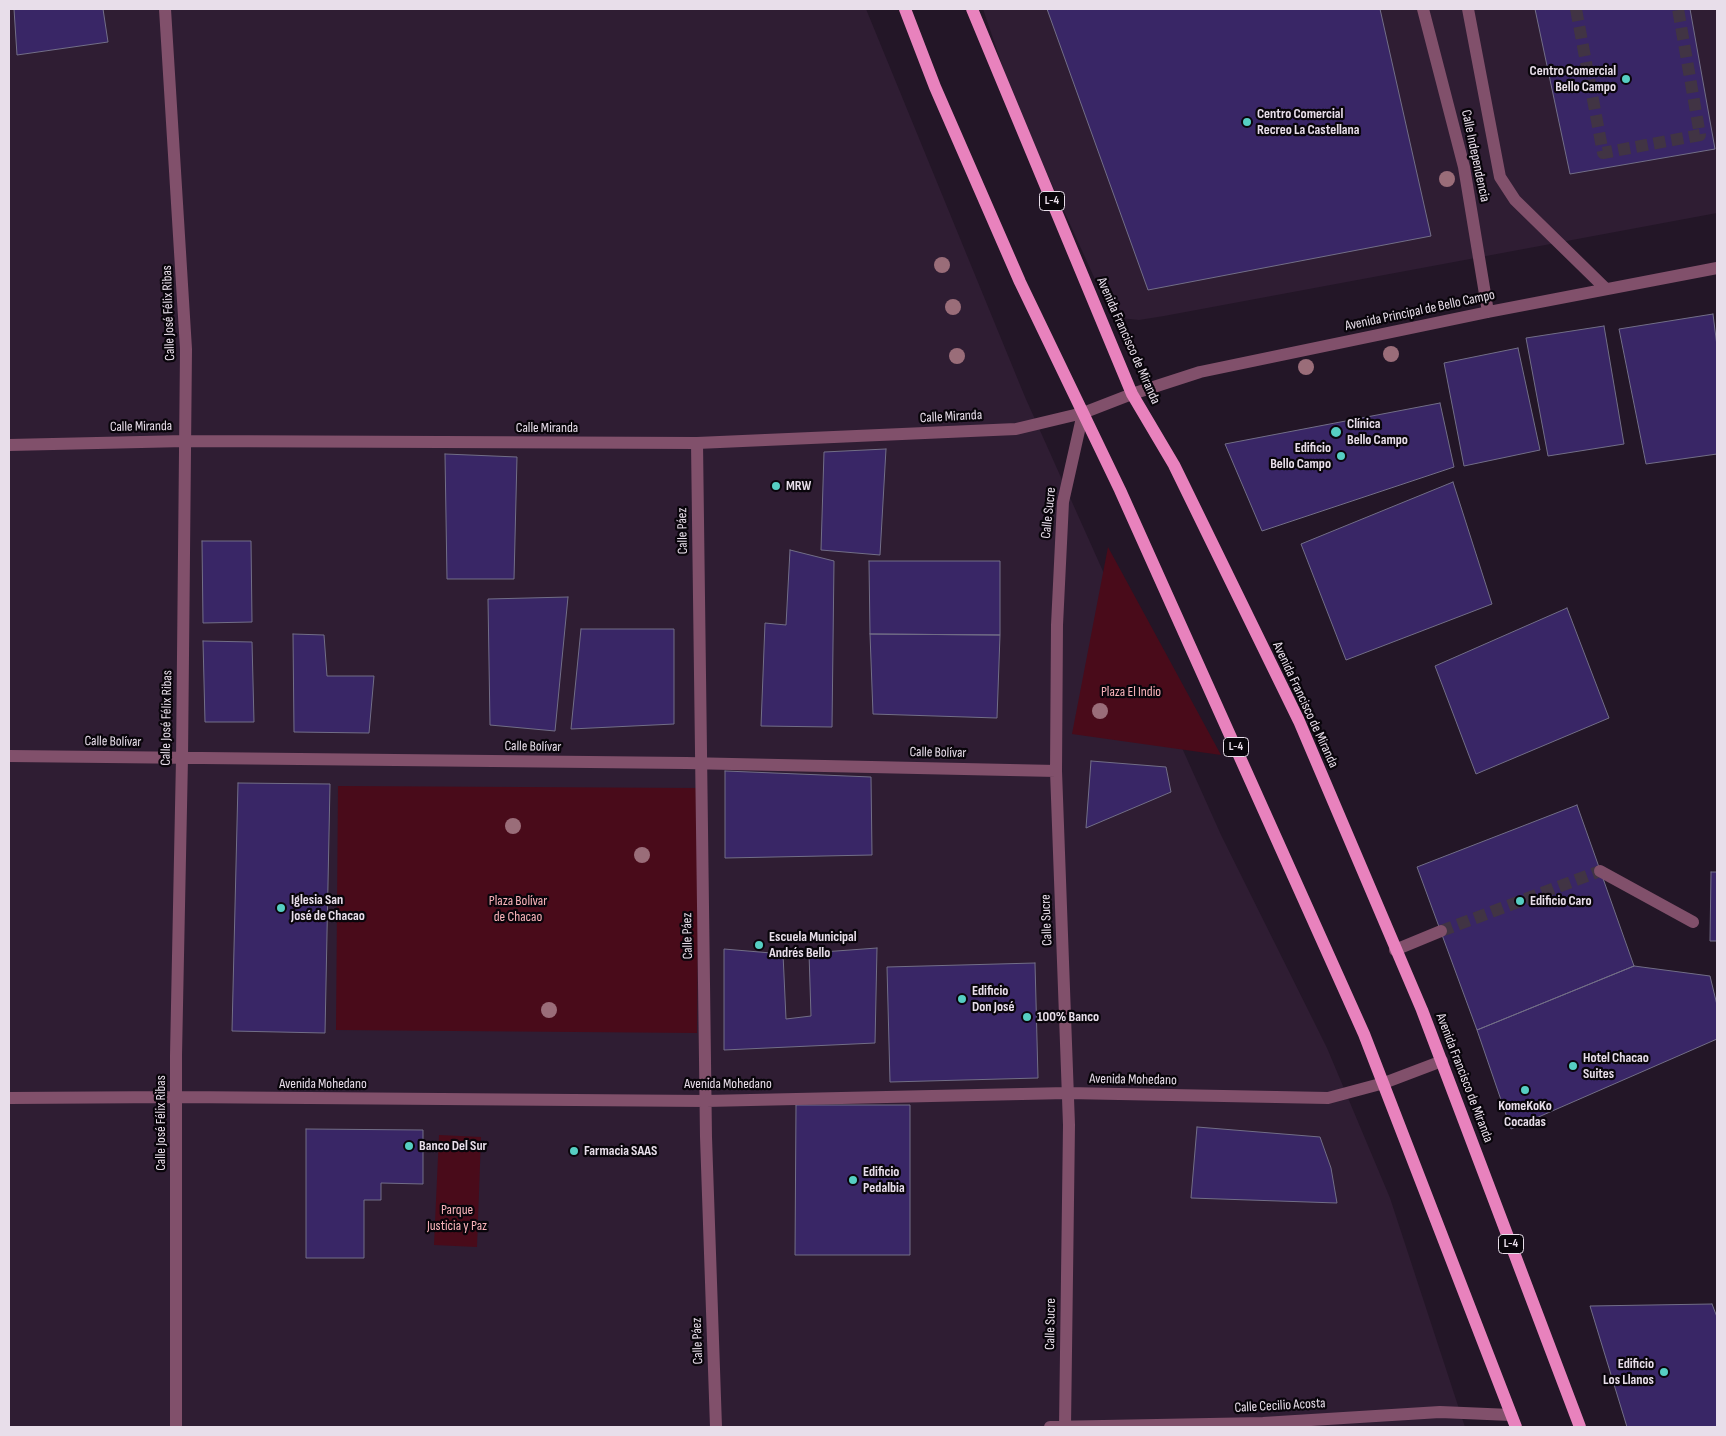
<!DOCTYPE html>
<html>
<head>
<meta charset="utf-8">
<style>
	body { margin:0 }
	#map { position:relative; width:1726px; height:1436px; overflow:hidden; background:#231627; font-family:"Sofia Sans Condensed",sans-serif }
	canvas { display:block }
	.frame { position:absolute; inset:0; border:10px solid #e8deea; pointer-events:none }
</style>
</head>
<body>
<div id="map">
<canvas width="1726" height="1436"></canvas>
<div class="frame"></div>
</div>
<script>
const ctx = document.querySelector('canvas').getContext('2d');
ctx.lineJoin = 'round';
function fillPath(path, color) { ctx.fillStyle = color; ctx.fill(path, 'evenodd'); }
const poly = rows => new Path2D(rows.map(r => 'M' + r).join(''));
function strokePath(path, color, width, dash) { ctx.strokeStyle = color; ctx.lineWidth = width; ctx.lineCap = dash ? 'butt' : 'round'; ctx.setLineDash(dash || []); ctx.stroke(path); }
function label(font, color, halo, rows, align = 'center') {
  ctx.font = font + ' "Sofia Sans Condensed",sans-serif'; ctx.lineWidth = 4.5; ctx.setLineDash([]); ctx.textBaseline = 'middle'; ctx.strokeStyle = halo; ctx.fillStyle = color; for (const [text, x, y, turn = 0] of rows) {
    ctx.save(); ctx.translate(x, y); ctx.rotate((+turn || 0) * Math.PI / 180); ctx.textAlign = isNaN(turn) ? turn : align; if (halo) ctx.strokeText(text, 0, 0); ctx.fillText(text, 0, 0); ctx.restore();
  }
}
fillPath(poly([
	[9,9,866,9,1025,397,1221,835,1327,1048,1390,1198,1465,1427,9,1427],
	[983,9,1717,9,1717,213,1164,316,1139,320,1121,318,1108,308,1015,103]
]), '#2f1d33');
fillPath(poly([
	[1108,547,1221,755,1072,734],
	[338,786,699,788,697,1033,336,1030],
	[439,1135,481,1137,477,1247,434,1245]
]), '#490b1a');
const building = poly([
	[14,9,103,9,108,42,17,55,14,9],
	[1047,9,1380,9,1431,236,1148,290,1047,9],
	[1535,9,1690,9,1715,149,1570,174,1535,9],
	[1713,314,1717,346,1717,454,1646,464,1619,329,1713,314],
	[1604,326,1624,444,1548,456,1526,338,1604,326],
	[1518,348,1540,450,1464,466,1444,363,1518,348],
	[1440,403,1454,467,1262,531,1225,444,1440,403],
	[886,449,880,555,821,550,824,452,886,449],
	[445,454,517,457,514,579,447,579,445,454],
	[1453,482,1492,604,1346,660,1301,544,1453,482],
	[202,541,251,541,252,622,203,623,202,541],
	[790,550,834,561,832,727,761,726,765,623,786,625,790,550],
	[869,561,1000,561,1000,635,870,634,869,561],
	[568,597,555,731,490,725,488,599,568,597],
	[1567,608,1609,718,1476,774,1435,666,1567,608],
	[581,629,674,629,674,724,571,729,581,629],
	[293,634,324,635,327,676,374,676,369,733,294,732,293,634],
	[870,634,1000,635,997,718,873,714,870,634],
	[203,641,252,642,254,722,205,722,203,641],
	[1091,761,1166,767,1171,792,1086,828,1091,761],
	[725,771,871,777,872,855,725,858,725,771],
	[238,783,330,784,325,1033,232,1031,238,783],
	[1577,805,1634,966,1477,1030,1417,867,1577,805],
	[1711,872,1717,872,1717,941,1710,941,1711,872],
	[877,948,875,1043,724,1050,724,949,783,954,786,1019,811,1016,809,953,877,948],
	[1035,963,1038,1078,890,1082,887,967,1035,963],
	[1634,966,1710,976,1717,1005,1717,1039,1511,1129,1477,1030,1634,966],
	[796,1105,910,1105,910,1255,795,1255,796,1105],
	[1197,1127,1320,1137,1331,1168,1337,1203,1191,1198,1197,1127],
	[306,1129,423,1130,423,1184,381,1183,381,1200,364,1200,364,1258,306,1258,306,1129],
	[1712,1304,1717,1317,1717,1427,1627,1427,1590,1306,1712,1304]
]);
fillPath(building, '#392666');
strokePath(building, '#726e87', 1);
strokePath(poly([
	[1576,9,1603,153,1700,135,1678,9],
	[1441,931,1600,871]
]), '#413444', 12, [12, 6]);
strokePath(poly([
	[165,9,186,349,182,758,176,1055,176,1427],
	[1423,9,1464,167,1488,312],
	[1468,9,1500,177,1515,200,1606,289],
	[697,443,706,1137,716,1427],
	[9,445,185,441,697,443,1016,429,1083,413,1132,394,1200,372,1488,312,1717,268],
	[9,756,686,763,1056,771],
	[1600,871,1693,922],
	[1395,950,1441,931],
	[9,1098,176,1097,706,1101,1067,1093,1328,1098,1384,1083,1442,1061],
	[1050,1427,1263,1423,1440,1412,1511,1415],
	[1065,1427,1069,1125,1056,771,1057,625,1063,502,1083,413]
]), '#81506b', 12);
strokePath(poly([
	[905,9,935,87,1020,282,1120,490,1364,1034,1516,1427],
	[972,9,1132,394,1174,465,1299,721,1422,1010,1580,1427]
]), '#e882bd', 12);
ctx.fillStyle = '#9a6d79';
for (const [x, y] of [
	[1447,179],
	[942,265],
	[953,307],
	[1391,354],
	[957,356],
	[1306,367],
	[1100,711],
	[513,826],
	[642,855],
	[549,1010]
]) { ctx.beginPath(); ctx.arc(x, y, 8, 0, 2 * Math.PI); ctx.fill(); }
for (const [x, y, r, color] of [
	[1626,79,5,"#56cec3"],
	[1247,122,5,"#56cec3"],
	[1336,432,6,"#56cec3"],
	[1341,456,5,"#56cec3"],
	[776,486,5,"#56cec3"],
	[1520,901,5,"#56cec3"],
	[281,908,5,"#56cec3"],
	[759,945,5,"#56cec3"],
	[962,999,5,"#56cec3"],
	[1027,1017,5,"#56cec3"],
	[1573,1066,5,"#56cec3"],
	[1525,1090,5,"#56cec3"],
	[409,1146,5,"#56cec3"],
	[574,1151,5,"#56cec3"],
	[853,1180,5,"#56cec3"],
	[1664,1372,5,"#56cec3"]
]) { const dot = new Path2D(); dot.arc(x, y, r, 0, 2 * Math.PI); ctx.fillStyle = color; ctx.fill(dot); strokePath(dot, '#09050b', 2); }
for (const [x, y, w] of [
	[1052,201,25],
	[1236,747,25],
	[1511,1244,25]
]) { const box = new Path2D(); box.roundRect(x - w / 2, y - 9.5, w, 19, 4); ctx.fillStyle = '#09050b'; ctx.fill(box); strokePath(box, '#e8deea', 1); }
label('bold 12px', '#e8deea', null, [
	["L-4",1052,201],
	["L-4",1236,747],
	["L-4",1511,1244]
]);
label('bold 14px', '#e8deea', '#09050b', [
	["Centro Comercial",1616,71,"right"],
	["Bello Campo",1616,87,"right"],
	["Centro Comercial",1257,114],
	["Recreo La Castellana",1257,130],
	["Clínica",1347,424],
	["Bello Campo",1347,440],
	["Edificio",1331,448,"right"],
	["Bello Campo",1331,464,"right"],
	["MRW",786,486],
	["Iglesia San",291,900],
	["José de Chacao",291,916],
	["Edificio Caro",1530,901],
	["Escuela Municipal",769,937],
	["Andrés Bello",769,953],
	["Edificio",972,991],
	["Don José",972,1007],
	["100% Banco",1037,1017],
	["Hotel Chacao",1583,1058],
	["Suites",1583,1074],
	["KomeKoKo",1525,1106,"center"],
	["Cocadas",1525,1122,"center"],
	["Banco Del Sur",419,1146],
	["Farmacia SAAS",584,1151],
	["Edificio",863,1172],
	["Pedalbia",863,1188],
	["Edificio",1654,1364,"right"],
	["Los Llanos",1654,1380,"right"]
], 'left');
label('14px', '#e8deea', '#09050b', [
	["Calle Independencia",1475,156,78],
	["Avenida Principal de Bello Campo",1420,311,-12],
	["Calle José Félix Ribas",169,313,-92],
	["Avenida Francisco de Miranda",1128,341,66],
	["Calle Miranda",951,417,-3],
	["Calle Miranda",141,427,-1],
	["Calle Miranda",547,428],
	["Calle Sucre",1049,513,-84],
	["Calle Páez",683,531,-91],
	["Avenida Francisco de Miranda",1305,705,65],
	["Calle José Félix Ribas",167,718,-89],
	["Calle Bolívar",113,742,1],
	["Calle Bolívar",533,747,1],
	["Calle Bolívar",938,753,1],
	["Calle Sucre",1047,920,-92],
	["Calle Páez",688,936,-91],
	["Avenida Francisco de Miranda",1464,1078,69],
	["Avenida Mohedano",1133,1080,1],
	["Avenida Mohedano",323,1084],
	["Avenida Mohedano",728,1084],
	["Calle José Félix Ribas",161,1123,-90],
	["Calle Sucre",1051,1324,-89],
	["Calle Páez",698,1341,-92],
	["Calle Cecilio Acosta",1280,1406,-3]
]);
label('14px', '#fcb5bc', '#09050b', [
	["Plaza El Indio",1131,692],
	["Plaza Bolívar",518,901],
	["de Chacao",518,917],
	["Parque",457,1210],
	["Justicia y Paz",457,1226]
]);
</script>
</body>
</html>
